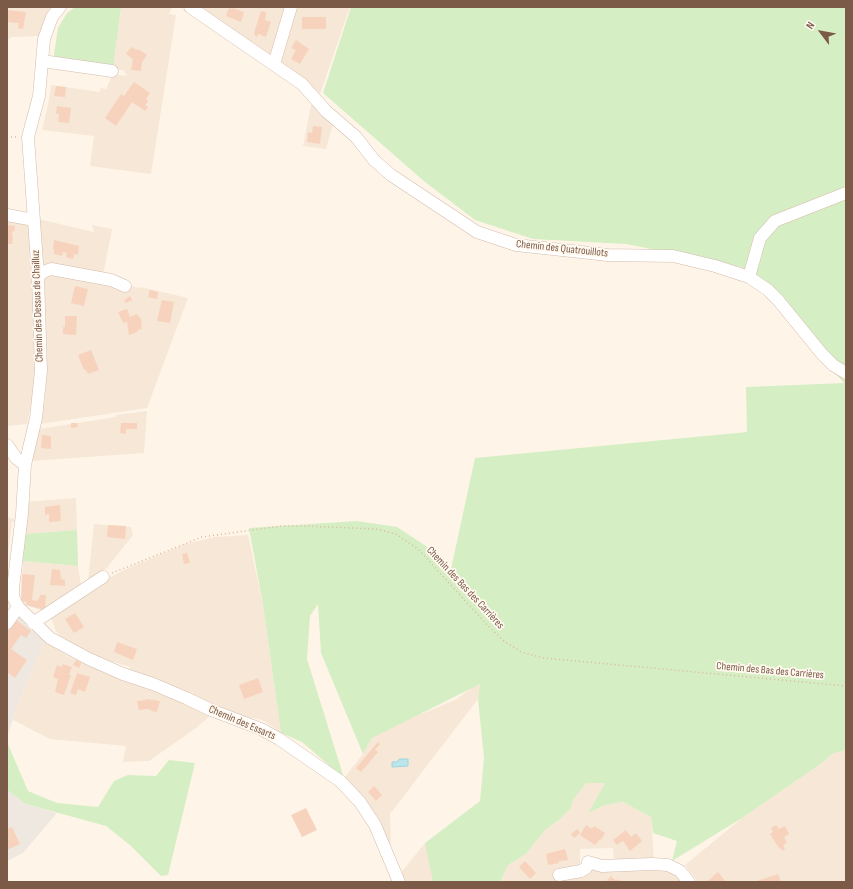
<!DOCTYPE html>
<html>
<head>
<meta charset="utf-8">
<style>
	body { margin:0 }
	#map { position:relative; width:853px; height:889px; overflow:hidden; background:#fef5e8; font-family:"Sofia Sans Condensed",sans-serif }
	canvas { display:block }
	.frame { position:absolute; inset:0; border:8px solid #7c5a48; pointer-events:none }
	.north { position:absolute; left:801px; top:12px; width:40px; height:40px; -webkit-text-stroke:3px #fff9f0; paint-order:stroke; rotate:302deg; font-size:11px; font-weight:700; line-height:16px; text-align:center; color:#7c5a48 }
	.north::after { content:''; display:block; margin:auto; width:14px; height:18px; background:#7c5a48; clip-path:polygon(50% 0,100% 100%,50% 72%,0 100%) }
</style>
</head>
<body>
<div id="map">
<canvas width="853" height="889"></canvas>
<div class="frame"></div>
<div class="north">N</div>
</div>
<script>
const ctx = document.querySelector('canvas').getContext('2d');
ctx.lineJoin = 'round';
function fillPath(path, color) { ctx.fillStyle = color; ctx.fill(path, 'evenodd'); }
const poly = rows => new Path2D(rows.map(r => 'M' + r).join(''));
function strokePath(path, color, width, dash) { ctx.strokeStyle = color; ctx.lineWidth = width; ctx.lineCap = dash ? 'butt' : 'round'; ctx.setLineDash(dash || []); ctx.stroke(path); }
function label(font, color, halo, rows, align = 'center') {
  ctx.font = font + ' "Sofia Sans Condensed",sans-serif'; ctx.lineWidth = 3.5; ctx.setLineDash([]); ctx.textBaseline = 'middle'; ctx.strokeStyle = halo; ctx.fillStyle = color; for (const [text, x, y, turn = 0] of rows) {
    ctx.save(); ctx.translate(x, y); ctx.rotate((+turn || 0) * Math.PI / 180); ctx.textAlign = isNaN(turn) ? turn : align; if (halo) ctx.strokeText(text, 0, 0); ctx.fillText(text, 0, 0); ctx.restore();
  }
}
fillPath(poly([
	[7,7,51,7,47,13,39,36,11,37,7,41],
	[107,7,172,7,169,14,176,15,151,174,90,166,94,136,42,130,48,105,51,85,100,92,100,88,106,89,113,74,127,76,123,70,113,69,121,9],
	[198,7,350,7,320,94,307,81],
	[312,101,334,121,326,149,303,146],
	[7,213,28,216,31,271,34,272,33,318,35,369,33,394,27,424,7,426],
	[38,219,94,232,92,225,112,229,103,275,40,263],
	[44,269,140,288,141,287,188,298,147,408,40,424,45,400,47,365],
	[147,411,144,453,31,461,39,429,116,417,116,415],
	[76,498,77,530,24,534,25,502],
	[7,517,17,520,17,522,12,521,7,560],
	[94,524,131,527,133,535,106,569,88,582],
	[248,535,263,605,281,733,266,722,259,719,228,714,156,679,146,675,128,671,130,667,107,660,87,652,60,636,56,631,50,616,99,583,128,568,186,544,215,537],
	[23,561,78,566,81,586,46,612,26,605,21,601],
	[45,640,66,655,81,662,101,671,142,685,211,715,196,728,149,761,123,762,126,746,50,739,13,720,18,704],
	[480,683,478,699,390,814,391,851,378,817,348,780,344,778,363,754,372,738,376,726,424,713,457,699,471,688],
	[846,750,846,882,698,882,685,865,742,818,822,763,832,754],
	[586,783,605,783,588,813,605,805,623,802,651,817,654,860,614,861,613,848,580,849,580,872,593,870,668,868,685,882,500,882,508,865,526,854,546,829,559,820,570,809,574,799],
	[425,843,445,855,446,882,402,882,399,875]
]), '#f7e7d6');
fillPath(poly([
	[17,615,28,627,45,640,18,704,7,737,7,630],
	[7,790,26,804,57,813,23,853,7,861]
]), '#efe8e1');
fillPath(poly([
	[75,7,107,7,121,8,113,69,53,61,58,28,67,13],
	[351,7,846,7,846,750,832,754,822,763,742,818,672,861,677,841,653,833,651,817,623,802,605,805,588,813,605,783,586,783,574,799,570,809,559,820,546,829,526,854,508,865,500,882,433,882,425,843,480,801,484,758,478,699,480,684,372,738,363,754,321,653,318,604,310,616,307,659,344,778,302,742,281,733,263,605,249,528,357,521,397,527,426,546,451,569,475,458,747,432,746,387,844,383,741,267,626,244,533,239,475,220,425,182,323,93],
	[77,530,78,566,23,561,24,534],
	[7,742,28,791,57,803,98,807,114,781,128,775,156,776,169,760,195,763,168,875,161,876,131,846,106,826,26,804,7,790]
]), '#d6eec4');
const water = poly([
	[400,759,408,759,408,766,392,767,392,762,396,762,400,759]
]);
fillPath(water, '#bae5eb');
strokePath(water, '#9fd5de', 1);
fillPath(poly([
	[229,8,232,9,233,8,244,12,241,22,226,16],
	[7,10,26,12,23,29,18,28,19,23,7,22],
	[261,11,266,12,265,20,271,22,266,37,258,34,257,37,255,36,255,34,254,33],
	[302,17,326,17,326,29,302,29],
	[296,40,309,49,300,64,291,59,296,50,291,48],
	[131,47,137,50,138,49,147,55,142,62,141,71,131,70,133,59,126,54],
	[134,82,150,93,146,99,148,101,145,105,148,107,145,111,132,102,116,126,105,118,121,94,124,96],
	[56,86,66,87,65,97,54,96],
	[57,106,71,108,69,123,58,122,59,114,56,114],
	[313,126,322,127,320,144,307,142,308,132,312,133],
	[7,225,15,226,14,232,12,231,12,236,13,236,12,244,7,244],
	[54,240,79,246,78,255,74,254,73,259,66,257,67,253,63,252,62,256,54,254,54,250,53,249],
	[75,286,88,289,84,306,71,303],
	[150,290,158,292,157,299,148,297],
	[130,296,132,300,126,303,124,300],
	[162,300,174,302,170,323,157,321],
	[127,309,130,317,137,314,141,319,142,323,141,323,142,329,138,330,137,332,129,335,127,322,123,323,118,312],
	[65,316,77,316,76,335,63,334,63,327,65,327],
	[91,350,99,370,88,374,86,370,84,370,78,355],
	[71,423,77,423,78,427,71,428],
	[121,423,137,423,137,429,126,429,126,434,120,433],
	[42,435,51,436,51,449,41,448],
	[60,505,61,521,49,522,49,514,45,515,45,507],
	[108,525,126,526,125,539,107,537],
	[187,553,190,563,184,564,182,554],
	[52,569,60,570,61,579,65,580,65,586,50,585],
	[22,574,35,575,32,600,37,601,38,599,39,599,40,595,46,595,45,610,26,605,26,602,21,601],
	[75,613,84,627,74,633,65,619],
	[16,620,31,631,26,638,21,635,11,649,27,660,15,678,7,672,7,637,9,635,7,633],
	[117,642,137,649,133,660,114,652],
	[76,660,81,663,79,668,73,665],
	[63,664,72,667,69,675,71,675,64,695,55,692,58,679,53,677,57,665,62,667],
	[77,673,90,677,85,692,78,689,76,695,70,693],
	[258,678,263,692,244,699,239,685],
	[146,699,160,701,157,712,151,711,151,710,147,709,139,710,137,701,146,700],
	[378,742,380,744,375,750,378,752,361,772,356,768],
	[374,786,382,795,376,801,368,792],
	[306,808,317,830,302,837,291,815],
	[586,825,592,829,594,826,605,833,601,840,600,839,595,845,580,835],
	[776,825,779,829,785,826,789,834,784,837,787,843,783,845,785,849,782,851,780,847,779,848,770,834,773,832,771,828],
	[12,827,20,844,7,850,7,829],
	[577,829,580,833,574,838,571,834],
	[626,830,631,837,636,833,642,841,630,851,623,841,617,845,613,840],
	[565,849,568,860,559,861,559,863,548,865,546,854],
	[525,861,536,873,530,879,519,867],
	[718,872,726,882,706,882,709,880],
	[778,874,781,882,754,882],
	[611,876,616,881,618,879,621,882,606,882]
]), '#f7d3bd');
const minor = poly([
	[60,7,52,17,44,39,39,96,28,137,38,277,41,371,36,418,25,465,22,514,13,588,13,597,18,607,50,638,89,659,123,674,153,684,186,698,211,710,261,729,279,739,340,781,360,802,375,825,399,882],
	[190,7,302,84,326,111,356,137,374,160,391,175,477,232,516,245,608,255,673,256,715,266,749,277,768,290,778,300,822,354,833,365,846,373],
	[42,61,112,71],
	[274,64,291,7],
	[7,215,34,220],
	[38,277,43,272,51,269,111,280,125,286],
	[749,277,760,238,775,221,846,193],
	[7,445,16,458,25,465],
	[7,623,18,607],
	[33,623,103,577],
	[588,862,602,866,652,864,668,865,680,871,689,882],
	[559,875,581,871,586,868,589,863]
]);
strokePath(minor, '#d3bcac', 13);
strokePath(poly([
	[7,137,18,137],
	[112,573,202,537,281,526,304,526,376,529,396,534,418,549,490,628,504,641,521,652,544,658,846,686]
]), '#dcb69f', 1.5, [1, 3]);
strokePath(minor, '#fff', 12);
label('11px', '#7c5a48', '#fff9f0', [
	["Chemin des Quatrouillots",562,249,6],
	["Chemin des Dessus de Chailluz",38,306,-92],
	["Chemin des Bas des Carrières",465,588,47],
	["Chemin des Bas des Carrières",770,671,5],
	["Chemin des Essarts",242,723,23]
]);
</script>
</body>
</html>
